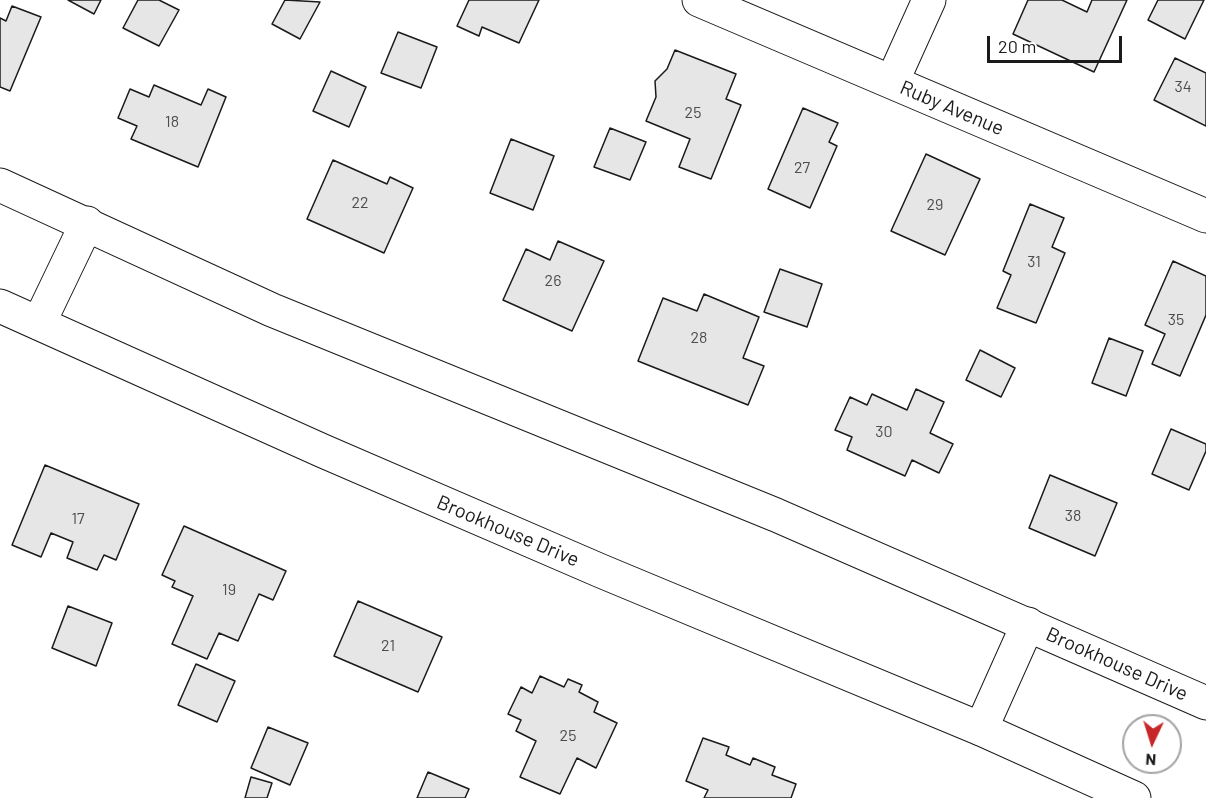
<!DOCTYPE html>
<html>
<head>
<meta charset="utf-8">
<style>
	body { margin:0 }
	#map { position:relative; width:1206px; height:798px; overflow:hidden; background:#fff; font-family:Barlow,sans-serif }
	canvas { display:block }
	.north { position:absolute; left:1122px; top:714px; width:60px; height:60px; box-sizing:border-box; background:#fff; border:2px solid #a3a3a3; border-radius:50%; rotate:184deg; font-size:16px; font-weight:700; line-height:24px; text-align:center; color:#1a1a1a }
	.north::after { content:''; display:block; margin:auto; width:21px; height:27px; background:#c62828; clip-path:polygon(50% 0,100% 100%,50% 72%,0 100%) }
	.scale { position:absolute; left:987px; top:36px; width:135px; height:27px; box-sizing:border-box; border:3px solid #1a1a1a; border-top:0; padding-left:8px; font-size:18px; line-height:21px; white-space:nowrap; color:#1a1a1a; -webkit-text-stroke:4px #fff; paint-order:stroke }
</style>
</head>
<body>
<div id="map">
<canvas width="1206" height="798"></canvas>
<div class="north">N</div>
<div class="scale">20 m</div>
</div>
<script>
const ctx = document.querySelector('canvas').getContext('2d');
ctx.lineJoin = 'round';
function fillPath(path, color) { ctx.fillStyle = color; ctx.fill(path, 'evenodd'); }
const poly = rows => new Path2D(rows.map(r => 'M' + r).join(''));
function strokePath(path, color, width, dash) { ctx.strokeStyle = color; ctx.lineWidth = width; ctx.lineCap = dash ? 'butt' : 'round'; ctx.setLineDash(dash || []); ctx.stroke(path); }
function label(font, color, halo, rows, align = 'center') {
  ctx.font = font + ' Barlow,sans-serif'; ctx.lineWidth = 4.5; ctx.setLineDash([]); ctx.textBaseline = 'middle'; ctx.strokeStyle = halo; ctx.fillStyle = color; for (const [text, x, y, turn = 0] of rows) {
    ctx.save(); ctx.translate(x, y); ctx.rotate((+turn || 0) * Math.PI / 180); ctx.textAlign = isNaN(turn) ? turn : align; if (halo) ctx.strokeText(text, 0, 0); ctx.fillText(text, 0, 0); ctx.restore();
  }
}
const building = poly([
	[68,0,101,0,94,14,68,0],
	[138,0,159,0,179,10,159,46,123,28,138,0],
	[285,0,320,2,300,39,272,24,285,0],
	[469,0,539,0,519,43,482,27,479,36,457,26,469,0],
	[1028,0,1062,0,1087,12,1092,0,1127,0,1094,72,1013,34,1028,0],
	[1158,0,1204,0,1185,39,1148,20,1158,0],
	[12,6,41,17,10,91,0,87,0,18,6,21,12,6],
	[398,32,437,47,421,88,381,73,398,32],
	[675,50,736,74,726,99,741,105,711,179,679,167,690,139,646,121,656,97,655,81,667,69,675,50],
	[1175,58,1206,73,1206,126,1154,100,1175,58],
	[331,71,366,87,349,127,313,111,331,71],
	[154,85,201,105,208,89,226,97,198,167,131,139,137,126,118,118,130,89,149,97,154,85],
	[803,108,838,123,829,142,837,146,810,208,768,189,803,108],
	[610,128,646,142,630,180,594,167,610,128],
	[511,139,554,156,533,210,490,193,511,139],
	[926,154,980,179,945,255,891,231,926,154],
	[333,160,387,184,390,177,413,188,384,253,307,219,333,160],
	[1030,204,1064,218,1052,247,1065,253,1036,323,997,308,1011,275,1003,271,1030,204],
	[558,241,604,261,572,331,503,300,526,249,550,260,558,241],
	[1173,261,1206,276,1206,315,1180,376,1152,364,1165,334,1145,325,1173,261],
	[780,269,822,284,807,327,764,312,780,269],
	[704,294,759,317,743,358,764,366,748,405,638,361,663,298,697,311,704,294],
	[1109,338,1143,351,1126,396,1092,383,1109,338],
	[980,350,1015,368,1001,397,966,380,980,350],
	[916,389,944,402,930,433,953,444,939,473,912,460,905,476,847,450,852,437,835,430,850,397,867,405,872,394,907,410,916,389],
	[1171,429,1206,444,1206,451,1189,490,1152,474,1171,429],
	[45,465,139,504,116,560,104,555,97,570,67,558,73,542,51,533,41,557,12,545,45,465],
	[1050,475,1117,503,1095,556,1029,528,1050,475],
	[184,526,286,571,273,600,259,594,238,641,219,633,207,659,172,644,193,596,172,587,175,581,162,575,184,526],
	[358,601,442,637,418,692,334,656,358,601],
	[68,606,112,623,96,666,52,648,68,606],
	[196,664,235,681,217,722,178,705,196,664],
	[540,676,564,687,568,679,582,685,579,692,598,702,594,712,617,723,596,768,577,758,560,794,520,777,536,741,516,731,521,720,508,714,521,687,532,693,540,676],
	[268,727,308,743,290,785,251,768,268,727],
	[703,738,729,747,726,755,750,765,753,758,775,767,772,775,796,784,791,798,704,798,708,790,686,781,703,738],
	[428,772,469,789,465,798,417,798,428,772],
	[251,777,272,783,267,798,245,798,251,777]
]);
fillPath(building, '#e6e6e6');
strokePath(building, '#1a1a1a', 1.5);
const minor = poly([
	[699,0,1206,216],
	[892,82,929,0],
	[39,323,87,223],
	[981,729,1028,624]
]);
const major = poly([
	[0,185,272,310,776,515,1206,703],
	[0,306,323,451,601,571,981,729,1134,798]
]);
strokePath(minor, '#1a1a1a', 35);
strokePath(major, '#1a1a1a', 35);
strokePath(minor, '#fff', 33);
strokePath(major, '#fff', 33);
label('16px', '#4d4d4d', null, [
	["34",1183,87],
	["25",693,113],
	["18",172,122],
	["27",802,168],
	["22",360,203],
	["29",935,205],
	["31",1034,262],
	["26",553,281],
	["35",1176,320],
	["28",699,338],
	["30",884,432],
	["38",1073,516],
	["17",78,519],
	["19",229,590],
	["21",388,646],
	["25",568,736]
]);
label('20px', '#1a1a1a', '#fff', [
	["Ruby Avenue",952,108,23],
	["Brookhouse Drive",508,531,23],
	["Brookhouse Drive",1117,664,24]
]);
</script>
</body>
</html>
